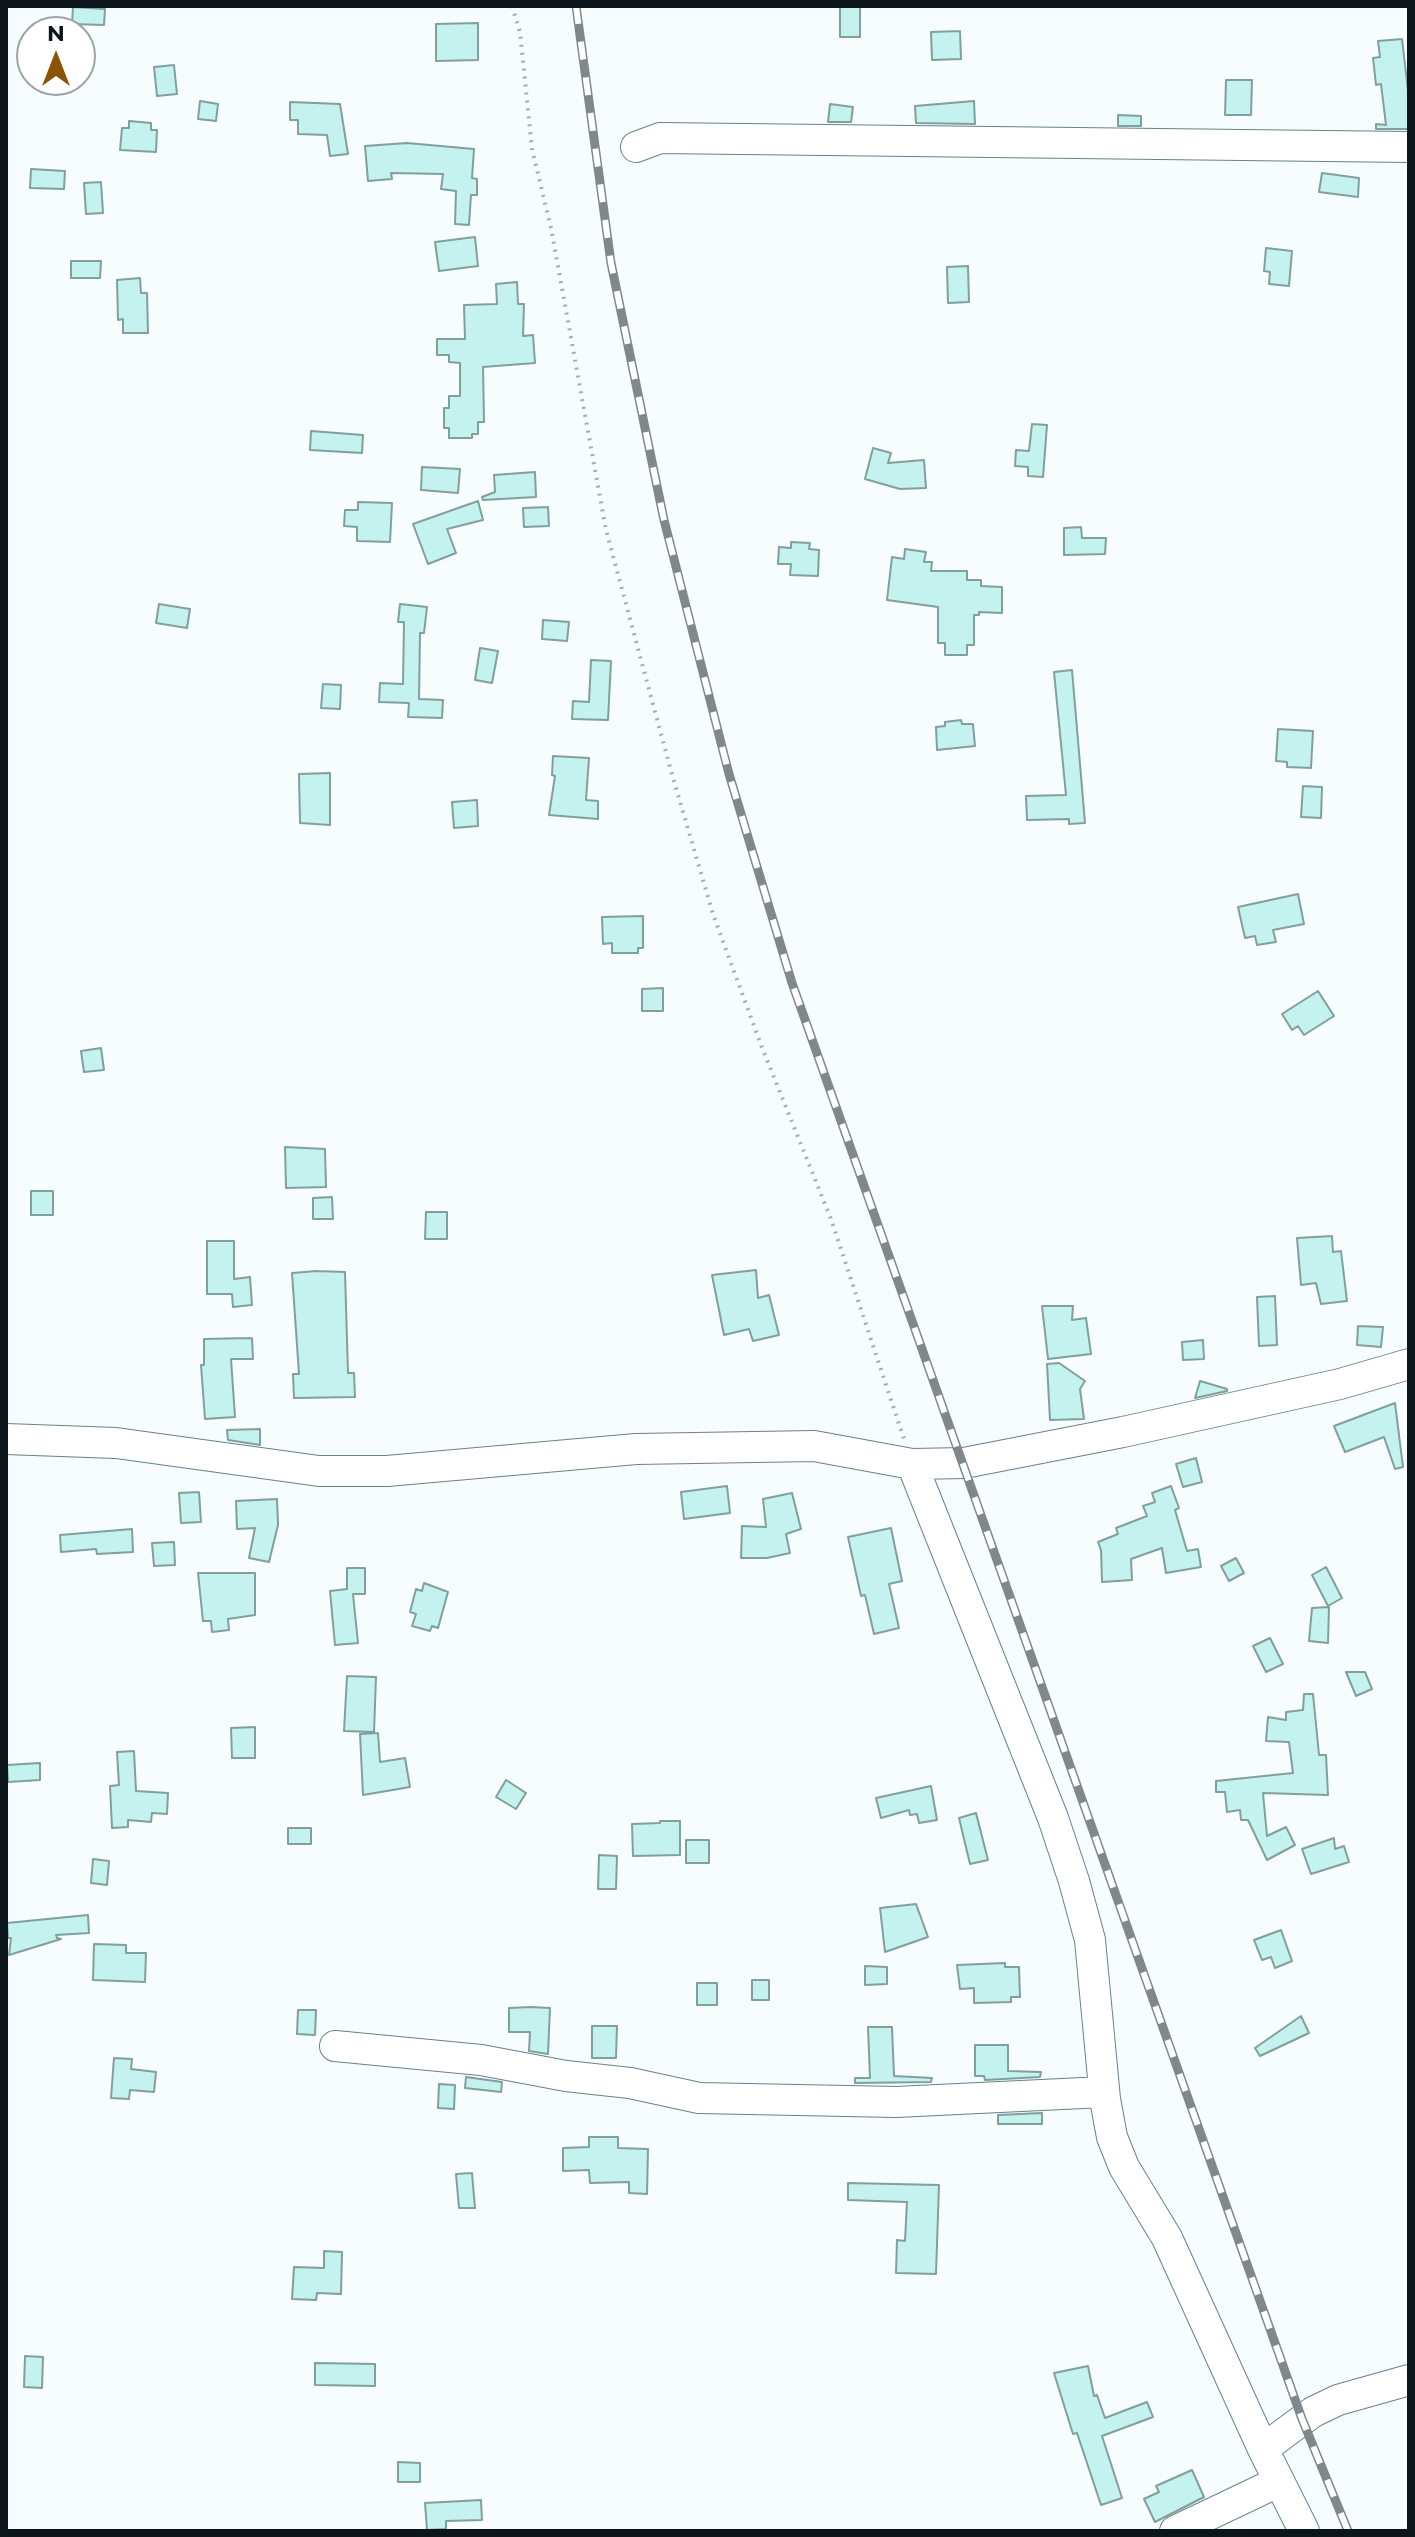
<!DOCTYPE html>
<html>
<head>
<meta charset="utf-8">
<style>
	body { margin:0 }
	#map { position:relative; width:1415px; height:2537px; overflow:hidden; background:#f7fcff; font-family:Montserrat,sans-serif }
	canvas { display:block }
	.frame { position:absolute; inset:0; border:8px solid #0c161a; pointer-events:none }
	.north { position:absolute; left:16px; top:16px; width:80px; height:80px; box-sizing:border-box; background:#fff; border:2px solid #9ea2a3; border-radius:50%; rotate:0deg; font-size:22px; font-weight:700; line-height:32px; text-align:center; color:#0c161a }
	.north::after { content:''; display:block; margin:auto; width:28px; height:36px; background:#8a5305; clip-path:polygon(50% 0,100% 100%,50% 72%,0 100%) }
</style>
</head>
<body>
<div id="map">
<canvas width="1415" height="2537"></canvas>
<div class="frame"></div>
<div class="north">N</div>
</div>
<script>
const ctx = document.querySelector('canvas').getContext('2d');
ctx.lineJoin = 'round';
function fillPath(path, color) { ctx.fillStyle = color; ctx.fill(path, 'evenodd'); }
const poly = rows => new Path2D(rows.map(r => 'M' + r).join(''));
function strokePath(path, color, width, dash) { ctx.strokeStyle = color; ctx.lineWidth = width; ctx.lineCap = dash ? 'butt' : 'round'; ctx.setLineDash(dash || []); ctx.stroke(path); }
const building = poly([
	[73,7,105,9,104,25,72,24,73,7],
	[840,7,860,7,860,37,840,37,840,7],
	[478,23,478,60,436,61,436,24,478,23],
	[960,31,961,59,932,60,931,32,960,31],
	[1402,39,1409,99,1409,129,1376,129,1376,124,1386,125,1381,84,1376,85,1373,58,1380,57,1378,41,1402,39],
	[174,65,177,94,157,96,154,67,174,65],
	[1226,80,1252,80,1251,115,1225,115,1226,80],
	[200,101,218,104,216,121,198,119,200,101],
	[974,101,975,124,916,123,915,106,974,101],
	[290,102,340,104,348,154,330,156,327,135,298,134,298,120,290,120,290,102],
	[830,104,853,107,851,122,828,122,830,104],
	[1118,115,1141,116,1141,126,1118,126,1118,115],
	[129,121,151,123,151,130,157,130,156,152,120,150,122,128,129,128,129,121],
	[407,143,474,149,472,178,477,179,477,195,471,195,469,225,455,224,456,191,441,189,443,174,391,173,392,179,368,181,365,146,407,143],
	[31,169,65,171,64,189,30,188,31,169],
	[1322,173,1359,178,1358,197,1319,192,1322,173],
	[101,182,103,213,86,214,84,183,101,182],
	[475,237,478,266,439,271,435,242,475,237],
	[1266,248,1292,251,1289,286,1269,284,1270,272,1264,271,1266,248],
	[71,261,101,261,100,278,71,278,71,261],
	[968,266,969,302,948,303,947,267,968,266],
	[140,278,141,293,147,293,148,333,123,333,123,319,118,320,117,280,140,278],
	[517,282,518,304,524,304,523,336,533,335,535,363,483,367,484,422,478,422,478,434,472,434,472,438,449,438,449,428,444,428,444,408,449,408,449,396,460,396,460,363,449,362,449,355,437,355,437,339,465,339,464,305,497,304,496,284,517,282],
	[1032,424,1047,425,1043,477,1028,476,1028,467,1015,466,1016,450,1029,451,1032,424],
	[311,431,363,435,362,453,310,450,311,431],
	[873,448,891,453,888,463,924,460,926,488,900,489,865,479,873,448],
	[422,467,460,469,458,493,421,490,422,467],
	[535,472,536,497,483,500,482,497,495,492,494,475,535,472],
	[478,501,483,520,447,529,456,553,428,564,413,524,478,501],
	[358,502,392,503,390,542,357,541,357,527,344,526,345,510,358,510,358,502],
	[548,507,549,526,524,527,523,508,548,507],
	[1081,527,1082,538,1106,538,1105,554,1064,555,1064,528,1081,527],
	[791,542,810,543,809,549,819,550,818,576,790,575,791,564,778,564,779,547,791,548,791,542],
	[905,549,926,552,924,562,932,562,931,571,967,571,967,580,981,580,981,586,1002,587,1002,613,979,612,979,615,974,615,974,645,967,645,967,655,945,655,945,643,938,643,938,607,887,600,892,557,904,559,905,549],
	[159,604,190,609,187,628,156,623,159,604],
	[400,604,427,607,424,633,420,633,419,699,443,700,442,718,408,717,409,703,379,702,380,683,403,684,404,622,398,622,400,604],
	[543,620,569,622,567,641,542,639,543,620],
	[480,648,498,651,492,683,475,680,480,648],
	[591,660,611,661,608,720,572,719,573,701,589,702,591,660],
	[1072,670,1085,823,1069,824,1069,819,1027,820,1026,796,1066,795,1054,672,1072,670],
	[323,684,341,685,340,709,321,708,323,684],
	[961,720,962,724,973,724,975,746,937,750,936,727,945,726,945,722,961,720],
	[1278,729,1313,731,1311,768,1287,767,1287,762,1276,761,1278,729],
	[553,756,589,758,586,800,598,801,598,819,549,815,555,776,552,775,553,756],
	[330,773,330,825,300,823,299,774,330,773],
	[1303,786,1322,787,1321,818,1301,817,1303,786],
	[477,800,478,826,454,828,452,802,477,800],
	[1298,894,1304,924,1273,930,1276,942,1257,945,1255,936,1245,938,1238,907,1298,894],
	[643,916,643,948,638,948,638,953,612,953,612,943,603,944,602,917,643,916],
	[663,988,663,1011,642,1011,642,989,663,988],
	[1318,991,1334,1016,1304,1035,1298,1026,1292,1030,1282,1014,1318,991],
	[101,1048,104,1070,84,1072,81,1051,101,1048],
	[285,1147,325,1149,326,1187,286,1188,285,1147],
	[31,1191,53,1191,53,1215,31,1215,31,1191],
	[332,1197,333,1219,313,1219,313,1198,332,1197],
	[426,1212,447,1212,447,1239,425,1239,426,1212],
	[1332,1236,1333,1252,1341,1251,1347,1301,1321,1304,1316,1283,1301,1285,1297,1238,1332,1236],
	[207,1241,234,1241,234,1279,250,1277,252,1305,233,1307,232,1294,207,1294,207,1241],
	[756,1270,758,1298,769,1295,779,1335,753,1341,749,1329,724,1335,712,1275,756,1270],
	[317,1271,345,1272,348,1373,354,1373,355,1397,294,1398,293,1374,299,1374,292,1273,317,1271],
	[1275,1296,1277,1345,1259,1346,1257,1297,1275,1296],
	[1042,1306,1073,1306,1072,1320,1086,1318,1091,1354,1048,1359,1042,1306],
	[1358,1326,1383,1327,1381,1347,1357,1345,1358,1326],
	[252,1338,253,1359,231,1359,235,1417,205,1419,201,1365,204,1365,204,1339,252,1338],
	[1203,1340,1204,1359,1183,1360,1182,1342,1203,1340],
	[1059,1363,1085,1381,1080,1389,1084,1419,1050,1420,1047,1364,1059,1363],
	[1200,1381,1227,1389,1227,1391,1195,1398,1200,1381],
	[1395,1403,1403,1467,1395,1469,1384,1437,1345,1452,1334,1426,1395,1403],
	[260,1429,260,1445,228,1440,227,1430,260,1429],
	[1196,1458,1202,1482,1183,1487,1176,1464,1196,1458],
	[727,1486,730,1513,684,1519,681,1492,727,1486],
	[1171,1486,1179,1508,1175,1510,1187,1551,1198,1549,1201,1567,1166,1573,1162,1548,1131,1559,1132,1580,1102,1582,1101,1550,1098,1542,1118,1534,1116,1528,1147,1516,1143,1506,1155,1502,1152,1493,1171,1486],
	[199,1492,201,1522,181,1523,179,1493,199,1492],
	[792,1493,801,1529,786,1534,790,1553,767,1558,741,1558,742,1526,766,1527,763,1499,792,1493],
	[277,1499,278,1525,269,1562,249,1558,255,1528,237,1529,236,1501,277,1499],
	[891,1528,902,1581,889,1584,899,1628,874,1634,865,1595,861,1596,848,1537,891,1528],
	[132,1529,133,1552,97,1554,96,1549,61,1552,60,1535,132,1529],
	[174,1542,175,1565,154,1566,152,1543,174,1542],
	[1236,1558,1244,1573,1229,1581,1221,1566,1236,1558],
	[1326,1567,1342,1598,1328,1606,1312,1575,1326,1567],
	[347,1568,365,1568,365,1594,353,1594,358,1643,335,1645,330,1591,347,1589,347,1568],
	[198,1573,255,1573,255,1615,228,1619,229,1630,212,1632,211,1621,203,1621,198,1573],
	[424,1583,448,1592,438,1628,432,1626,430,1631,412,1626,416,1614,410,1612,416,1589,422,1591,424,1583],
	[1329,1607,1328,1643,1309,1641,1312,1608,1329,1607],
	[1270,1638,1283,1664,1266,1672,1253,1646,1270,1638],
	[1346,1672,1365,1672,1372,1689,1356,1696,1346,1672],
	[347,1676,376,1677,374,1732,344,1731,347,1676],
	[1304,1694,1313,1694,1319,1755,1326,1755,1328,1795,1263,1793,1267,1836,1286,1827,1295,1845,1267,1860,1248,1820,1241,1820,1240,1810,1227,1812,1225,1792,1216,1792,1216,1781,1293,1773,1289,1742,1266,1741,1268,1717,1286,1720,1286,1712,1303,1710,1304,1694],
	[255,1727,255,1758,232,1758,231,1728,255,1727],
	[378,1733,380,1762,405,1758,410,1787,363,1795,360,1734,378,1733],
	[134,1751,136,1791,168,1793,167,1814,152,1813,151,1822,128,1820,128,1827,112,1828,110,1786,119,1785,117,1752,134,1751],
	[40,1763,40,1780,8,1782,7,1765,40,1763],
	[506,1780,526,1793,516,1809,496,1797,506,1780],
	[931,1786,937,1820,919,1823,917,1814,910,1815,909,1810,881,1818,876,1798,931,1786],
	[976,1813,988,1860,970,1864,959,1818,976,1813],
	[660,1821,680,1821,680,1855,633,1856,632,1824,660,1823,660,1821],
	[288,1828,311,1828,311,1844,288,1844,288,1828],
	[1334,1838,1335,1849,1344,1846,1349,1862,1311,1874,1302,1849,1334,1838],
	[686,1840,709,1840,709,1863,686,1863,686,1840],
	[599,1855,617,1856,616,1889,598,1889,599,1855],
	[93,1859,109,1861,107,1885,91,1883,93,1859],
	[916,1904,928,1937,885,1952,880,1908,916,1904],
	[88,1915,89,1933,56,1935,57,1938,61,1939,9,1955,11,1938,8,1938,7,1923,88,1915],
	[1281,1930,1292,1961,1275,1968,1271,1957,1262,1960,1254,1940,1281,1930],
	[94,1944,126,1945,126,1953,146,1953,145,1982,93,1980,94,1944],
	[1005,1963,1005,1967,1019,1967,1020,1997,1011,1997,1011,2002,974,2003,974,1988,960,1989,957,1965,1005,1963],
	[865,1966,887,1967,887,1984,865,1985,865,1966],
	[752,1980,769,1980,769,2000,752,2000,752,1980],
	[697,1983,717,1983,717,2005,697,2005,697,1983],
	[531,2007,550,2008,548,2054,529,2051,530,2032,509,2032,509,2008,531,2007],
	[298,2010,316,2010,315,2035,297,2034,298,2010],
	[1301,2016,1309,2033,1260,2056,1255,2048,1301,2016],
	[592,2026,617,2026,616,2058,592,2058,592,2026],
	[868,2027,892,2027,894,2076,932,2078,931,2082,855,2083,855,2078,870,2078,868,2027],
	[975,2045,1008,2045,1008,2071,1041,2072,1040,2077,985,2080,984,2076,975,2076,975,2045],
	[114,2058,132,2059,131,2069,156,2072,154,2092,130,2090,129,2099,111,2098,114,2058],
	[466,2077,502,2082,501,2092,465,2088,466,2077],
	[439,2084,455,2085,454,2109,438,2108,439,2084],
	[1042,2113,1042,2124,998,2124,998,2115,1042,2113],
	[589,2137,618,2137,618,2148,648,2149,647,2194,629,2193,629,2182,590,2183,589,2170,563,2171,563,2148,589,2147,589,2137],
	[472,2173,475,2208,459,2208,456,2174,472,2173],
	[848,2183,939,2185,936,2274,896,2273,897,2240,905,2241,907,2202,848,2200,848,2183],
	[324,2251,342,2252,341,2294,317,2293,316,2300,292,2299,294,2267,324,2268,324,2251],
	[25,2356,43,2357,42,2388,24,2387,25,2356],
	[315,2363,375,2364,375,2386,315,2385,315,2363],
	[1088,2366,1094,2396,1097,2395,1105,2418,1147,2402,1153,2417,1102,2436,1122,2498,1101,2505,1077,2433,1073,2434,1054,2373,1088,2366],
	[398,2462,420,2463,420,2482,398,2482,398,2462],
	[1192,2470,1204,2497,1155,2522,1144,2499,1159,2492,1156,2486,1192,2470],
	[481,2500,482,2520,446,2521,446,2529,427,2530,425,2503,481,2500]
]);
fillPath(building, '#c4f2ef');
strokePath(building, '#819f9d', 2);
const minor = poly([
	[636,147,660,138,1409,147],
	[6,1439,116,1443,319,1471,387,1471,636,1449,814,1446,912,1464,964,1463,1123,1432,1340,1384,1409,1364],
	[912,1464,1053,1818,1074,1881,1090,1940,1105,2099,1112,2137,1124,2167,1167,2238,1263,2449,1304,2531],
	[335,2046,481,2060,566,2076,630,2083,699,2098,896,2102,1104,2092],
	[1263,2449,1313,2412,1338,2400,1409,2380],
	[1175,2531,1278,2482]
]);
strokePath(minor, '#67818b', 32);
strokePath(poly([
	[512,6,520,32,532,149,551,228,606,530,671,771,713,914,761,1045,831,1219,904,1439]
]), '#a5acaf', 4, [2, 6]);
strokePath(minor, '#fff', 30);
const rail = poly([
	[576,6,611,263,664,520,729,774,792,983,1302,2419,1348,2531]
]);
strokePath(rail, '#80888b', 9);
strokePath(rail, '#fff', 6, [18]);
</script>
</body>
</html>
